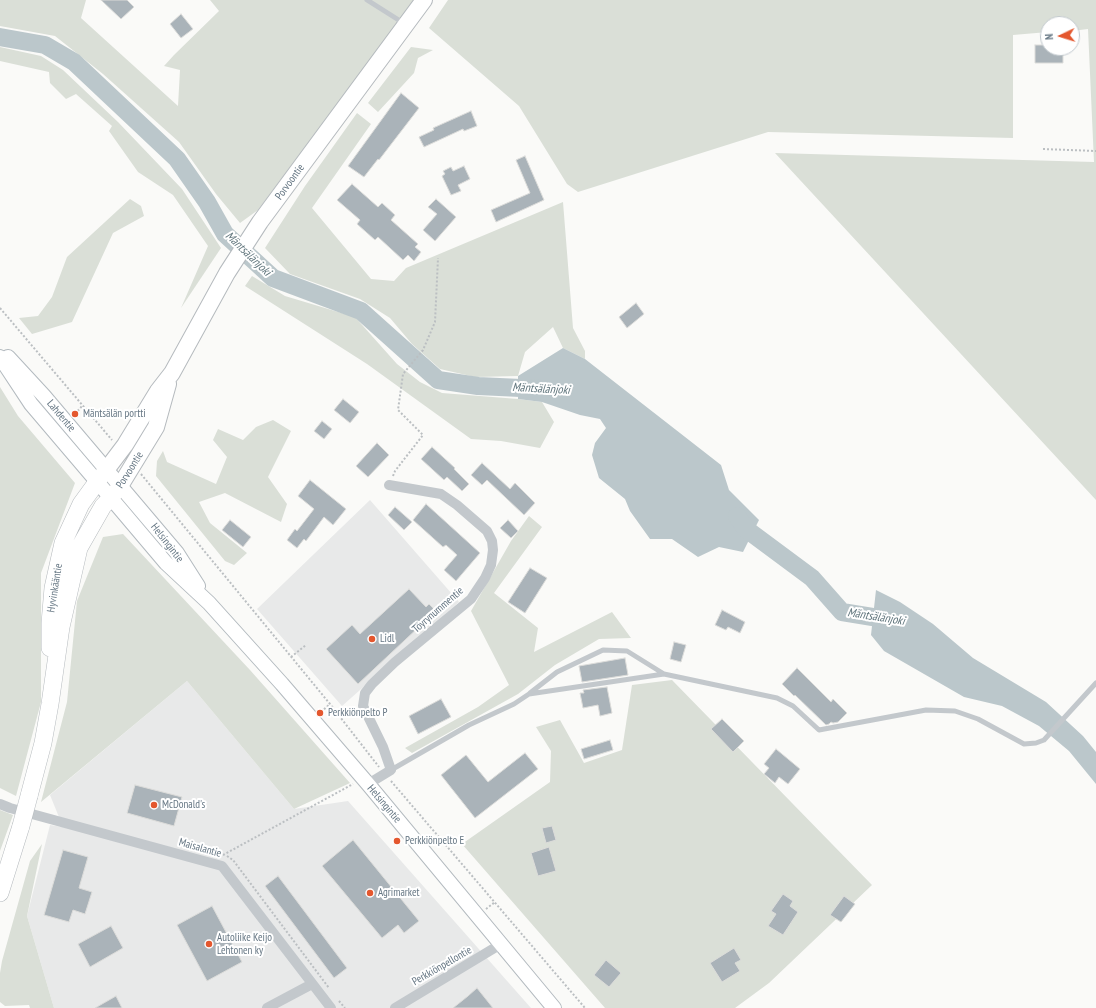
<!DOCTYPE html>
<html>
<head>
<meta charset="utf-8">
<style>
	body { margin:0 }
	#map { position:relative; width:1096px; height:1008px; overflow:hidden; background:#fafaf8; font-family:"PT Sans Narrow",sans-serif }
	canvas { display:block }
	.north { position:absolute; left:1040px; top:16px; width:40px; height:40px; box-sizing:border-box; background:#fff; border:1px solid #c1c8cd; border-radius:50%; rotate:266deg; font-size:11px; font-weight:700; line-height:16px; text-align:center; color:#657683 }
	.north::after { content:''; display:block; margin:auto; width:14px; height:18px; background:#e4572e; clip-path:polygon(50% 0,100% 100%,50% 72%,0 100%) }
</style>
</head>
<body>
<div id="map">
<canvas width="1096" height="1008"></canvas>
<div class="north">N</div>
</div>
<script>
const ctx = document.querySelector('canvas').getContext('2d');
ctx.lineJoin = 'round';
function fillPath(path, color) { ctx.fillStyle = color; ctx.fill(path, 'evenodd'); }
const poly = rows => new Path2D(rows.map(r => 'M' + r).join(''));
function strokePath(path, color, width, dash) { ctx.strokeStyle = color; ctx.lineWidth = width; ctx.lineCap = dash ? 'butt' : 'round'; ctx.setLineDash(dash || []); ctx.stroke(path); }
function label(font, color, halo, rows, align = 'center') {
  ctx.font = font + ' "PT Sans Narrow",sans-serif'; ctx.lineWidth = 4; ctx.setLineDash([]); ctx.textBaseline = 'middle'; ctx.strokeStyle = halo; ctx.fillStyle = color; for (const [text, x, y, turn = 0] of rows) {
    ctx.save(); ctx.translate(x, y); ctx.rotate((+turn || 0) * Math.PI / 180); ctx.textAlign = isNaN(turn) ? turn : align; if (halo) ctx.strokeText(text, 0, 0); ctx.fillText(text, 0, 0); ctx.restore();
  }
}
fillPath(poly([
	[370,500,459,602,342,706,257,609],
	[187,681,294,809,348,801,531,1008,54,1008,27,916,50,825,63,827,50,795]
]), '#e8e9e9');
fillPath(poly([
	[0,0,86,0,81,18,178,106,180,70,164,66,174,55,219,11,210,0,414,0,389,35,258,210,240,223,216,194,179,142,103,74,55,36,0,26],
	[448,0,1096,0,1096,500,775,153,1094,162,1088,29,1072,31,1072,24,1048,24,1048,32,1013,35,1013,138,768,132,578,192,567,184,519,106,429,28],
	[0,47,41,56,63,70,118,122,182,189,221,248,181,308,208,246,173,195,138,172,109,131,112,126,76,94,66,99,50,83,49,72,0,61],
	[411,47,433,50,418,58,414,73,378,112,368,103],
	[357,113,371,124,312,208,371,279,394,281,406,268,563,202,573,328,585,351,585,359,563,348,553,327,525,352,518,376,475,377,440,369,412,344,390,318,360,299,290,274,265,248,305,186],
	[130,199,141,206,144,216,113,233,72,322,32,334,19,318,38,316,52,297,67,257],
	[252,276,285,296,355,317,397,364,420,382,442,393,518,399,542,402,554,422,540,448,501,441,471,439,367,364,245,286],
	[0,387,18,416,75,483,41,573,41,702,16,796,0,788],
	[273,420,291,431,268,477,287,504,281,522,225,493,199,502,210,523,247,553,234,565,225,561,156,476,157,461,163,451,167,462,216,484,227,457,213,440,218,429,243,440,256,427],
	[529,516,542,527,494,593,538,628,534,652,612,612,631,638,599,639,555,665,518,694,412,753,405,748,478,707,509,685,471,611,511,541],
	[123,534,250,670,350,783,294,809,187,681,41,802,67,702,77,601,103,537],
	[672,680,872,885,769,983,735,1008,605,1008,462,844,550,782,551,751,536,727,560,720,584,763,622,750,632,685],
	[0,810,13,815,0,851],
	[42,844,27,916,54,1008,30,1008,29,1005,5,1006,0,1002,0,973,2,961,30,861]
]), '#dadfd7');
fillPath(poly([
	[563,348,585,359,721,465,729,490,759,520,743,552,719,547,698,557,672,539,650,539,630,511,625,499,599,478,592,455,595,443,606,428,600,419,580,415,542,402,518,399,518,376],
	[876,590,900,602,933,624,973,658,1046,702,1083,736,1096,752,1096,784,1069,751,1039,726,1002,706,964,697,884,651,871,635]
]), '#bbc7cb');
strokePath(poly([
	[0,37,45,45,74,62,177,159,207,202,225,234,273,278,361,311,438,380,478,386,542,389],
	[737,516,746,529,812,578,842,612,897,621]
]), '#bbc7cb', 18);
const building = poly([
	[101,0,127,0,134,7,121,19,101,0],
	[181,14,193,29,181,38,170,24,181,14],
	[1035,45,1048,45,1048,48,1063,48,1063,63,1035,63,1035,45],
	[401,93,419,108,379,160,378,159,364,177,348,166,401,93],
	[471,111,477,126,464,131,463,129,424,147,419,137,434,130,433,128,471,111],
	[525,156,544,200,496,222,491,210,530,193,516,160,525,156],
	[464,166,470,179,458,185,461,191,451,195,442,176,445,174,443,171,451,167,453,171,464,166],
	[352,184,378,207,382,203,395,215,391,220,418,244,415,247,421,252,414,261,408,255,403,260,378,237,375,240,357,224,360,220,337,200,352,184],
	[436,199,456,217,435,241,423,230,437,214,428,207,436,199],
	[636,303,644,314,627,328,619,317,636,303],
	[343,399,359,412,350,423,334,410,343,399],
	[322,421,332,429,324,439,314,431,322,421],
	[377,443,389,455,368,477,356,466,377,443],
	[432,447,455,468,454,469,469,484,462,491,447,477,444,480,421,459,432,447],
	[482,463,510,489,515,483,535,503,524,515,487,480,482,485,471,475,482,463],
	[310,480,346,509,333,525,324,517,306,541,304,539,297,548,287,540,295,529,297,531,314,509,298,496,310,480],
	[426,504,480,553,456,581,444,570,457,555,446,545,443,547,413,520,426,504],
	[395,507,412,522,404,530,388,515,395,507],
	[230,520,251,537,243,547,222,530,230,520],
	[508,520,518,531,511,538,500,528,508,520],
	[530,568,547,578,525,613,508,602,530,568],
	[409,589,426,607,429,604,436,611,358,684,326,649,352,625,360,634,409,589],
	[722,610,745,622,740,633,728,627,726,630,715,625,722,610],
	[674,642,686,645,681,662,670,659,674,642],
	[625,658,628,675,582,682,579,666,625,658],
	[797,668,831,702,833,699,847,713,838,722,833,723,831,722,829,724,826,725,795,695,794,696,782,684,797,668],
	[607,687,612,713,600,716,598,705,583,708,580,693,584,693,583,690,607,687],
	[441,699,451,717,418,734,409,716,441,699],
	[722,719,744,741,733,752,711,729,722,719],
	[610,740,613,750,584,759,581,749,610,740],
	[776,749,800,769,788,784,779,777,775,783,764,774,769,768,764,764,776,749],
	[525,753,538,769,475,818,441,775,466,755,488,782,525,753],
	[135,785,182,797,174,826,127,813,135,785],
	[552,826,556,840,546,843,542,828,552,826],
	[353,840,419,921,404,933,398,925,382,938,322,866,353,840],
	[549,847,556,871,538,876,531,853,549,847],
	[63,850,88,857,79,888,92,892,85,914,73,910,69,922,44,915,63,850],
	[278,876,347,968,334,978,265,886,278,876],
	[783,894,793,901,790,906,798,912,783,935,768,926,776,914,771,911,783,894],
	[844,896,855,904,841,922,830,915,844,896],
	[212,906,242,962,207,981,177,925,212,906],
	[111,926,123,948,90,967,78,944,111,926],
	[734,948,741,960,735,963,740,971,722,982,710,963,734,948],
	[606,960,621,973,609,987,594,975,606,960],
	[477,988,493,1008,453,1008,468,996,477,988],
	[116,996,122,1008,95,1008,116,996]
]);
fillPath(building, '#aab3b9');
strokePath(building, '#dcdcda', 1);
const secondary = poly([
	[0,357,31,404,111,498,166,563,209,603,282,684,368,784,554,1008],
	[8,357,44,396,177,553,198,586]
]);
const primary = poly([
	[97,482,125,445,158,391,172,373,227,273,260,222,424,0],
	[111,498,120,486,156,427,168,384]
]);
const trunk = poly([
	[50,648,50,623,53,588,63,543,81,504,97,482],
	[29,796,43,743,50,704,61,627,79,548,103,506,111,498],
	[0,893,21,826]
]);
strokePath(secondary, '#b3babf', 16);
strokePath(primary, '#b5babe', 18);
strokePath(trunk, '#b4b9bd', 18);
strokePath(poly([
	[1043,149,1096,151],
	[0,308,112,440],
	[75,414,83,405],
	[141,474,330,704,379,767],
	[393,476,395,471,423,435,398,410,403,374,423,350,435,322,438,258],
	[291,657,306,645],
	[321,712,330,704],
	[391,781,585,1008],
	[223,855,353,784],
	[227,856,233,860,329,988],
	[486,909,495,902],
	[339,1001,345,1008]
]), '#bbbfc2', 2, [2, 2]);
strokePath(poly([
	[367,0,405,24],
	[530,693,557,672,603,650,627,651,664,674],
	[391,770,469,725,514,704,529,694,664,674,777,698,793,706,819,730,926,710,955,711,978,719,1024,744,1036,743,1044,740,1096,683]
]), '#c3c8cc', 5);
strokePath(poly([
	[368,784,391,770,383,747,363,706,365,693,372,684,395,662,471,599,485,578,491,565,493,550,492,541,487,531,457,505,441,494,389,485],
	[0,804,10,808,222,866,331,1008],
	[267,1008,312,984],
	[395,1008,501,944]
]), '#c3c8cc', 10);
strokePath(secondary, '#fff', 14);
strokePath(primary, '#fff', 16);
strokePath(trunk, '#fff', 17);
const trunkBridge = poly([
	[21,826,29,796]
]);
strokePath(trunkBridge, '#b4b9bd', 18, []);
strokePath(trunkBridge, '#fff', 17);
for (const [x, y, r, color] of [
	[75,414,4,"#e4572e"],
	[372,639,4,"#e4572e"],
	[320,713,4,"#e4572e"],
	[154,805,4,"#e4572e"],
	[397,841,4,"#e4572e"],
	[370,893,4,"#e4572e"],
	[209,944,4,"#e4572e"]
]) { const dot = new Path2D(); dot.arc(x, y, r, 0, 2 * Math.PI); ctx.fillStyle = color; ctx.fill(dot); strokePath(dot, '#fff', 1.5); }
label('11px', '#657683', '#fff', [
	["Porvoontie",290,182,-54],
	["Lahdentie",61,416,50],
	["Porvoontie",130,470,-58],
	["Helsingintie",167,543,52],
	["Hyvinkääntie",55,588,-81],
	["Töyrynummentie",438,610,-41],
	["Helsingintie",384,804,50],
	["Maisalantie",200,848,16],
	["Perkkiönpellontie",442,966,-30]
]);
label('11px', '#657683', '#fff', [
	["Mäntsälän portti",83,414],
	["Lidl",380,639],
	["Perkkiönpelto P",328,713],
	["McDonald's",162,805],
	["Perkkiönpelto E",405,841],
	["Agrimarket",378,893],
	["Autoliike Keijo",217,938],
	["Lehtonen ky",217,951]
], 'left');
label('italic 12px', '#60757c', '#fff', [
	["Mäntsälänjoki",248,254,44],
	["Mäntsälänjoki",541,389,3],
	["Mäntsälänjoki",876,617,9]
]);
</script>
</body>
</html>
